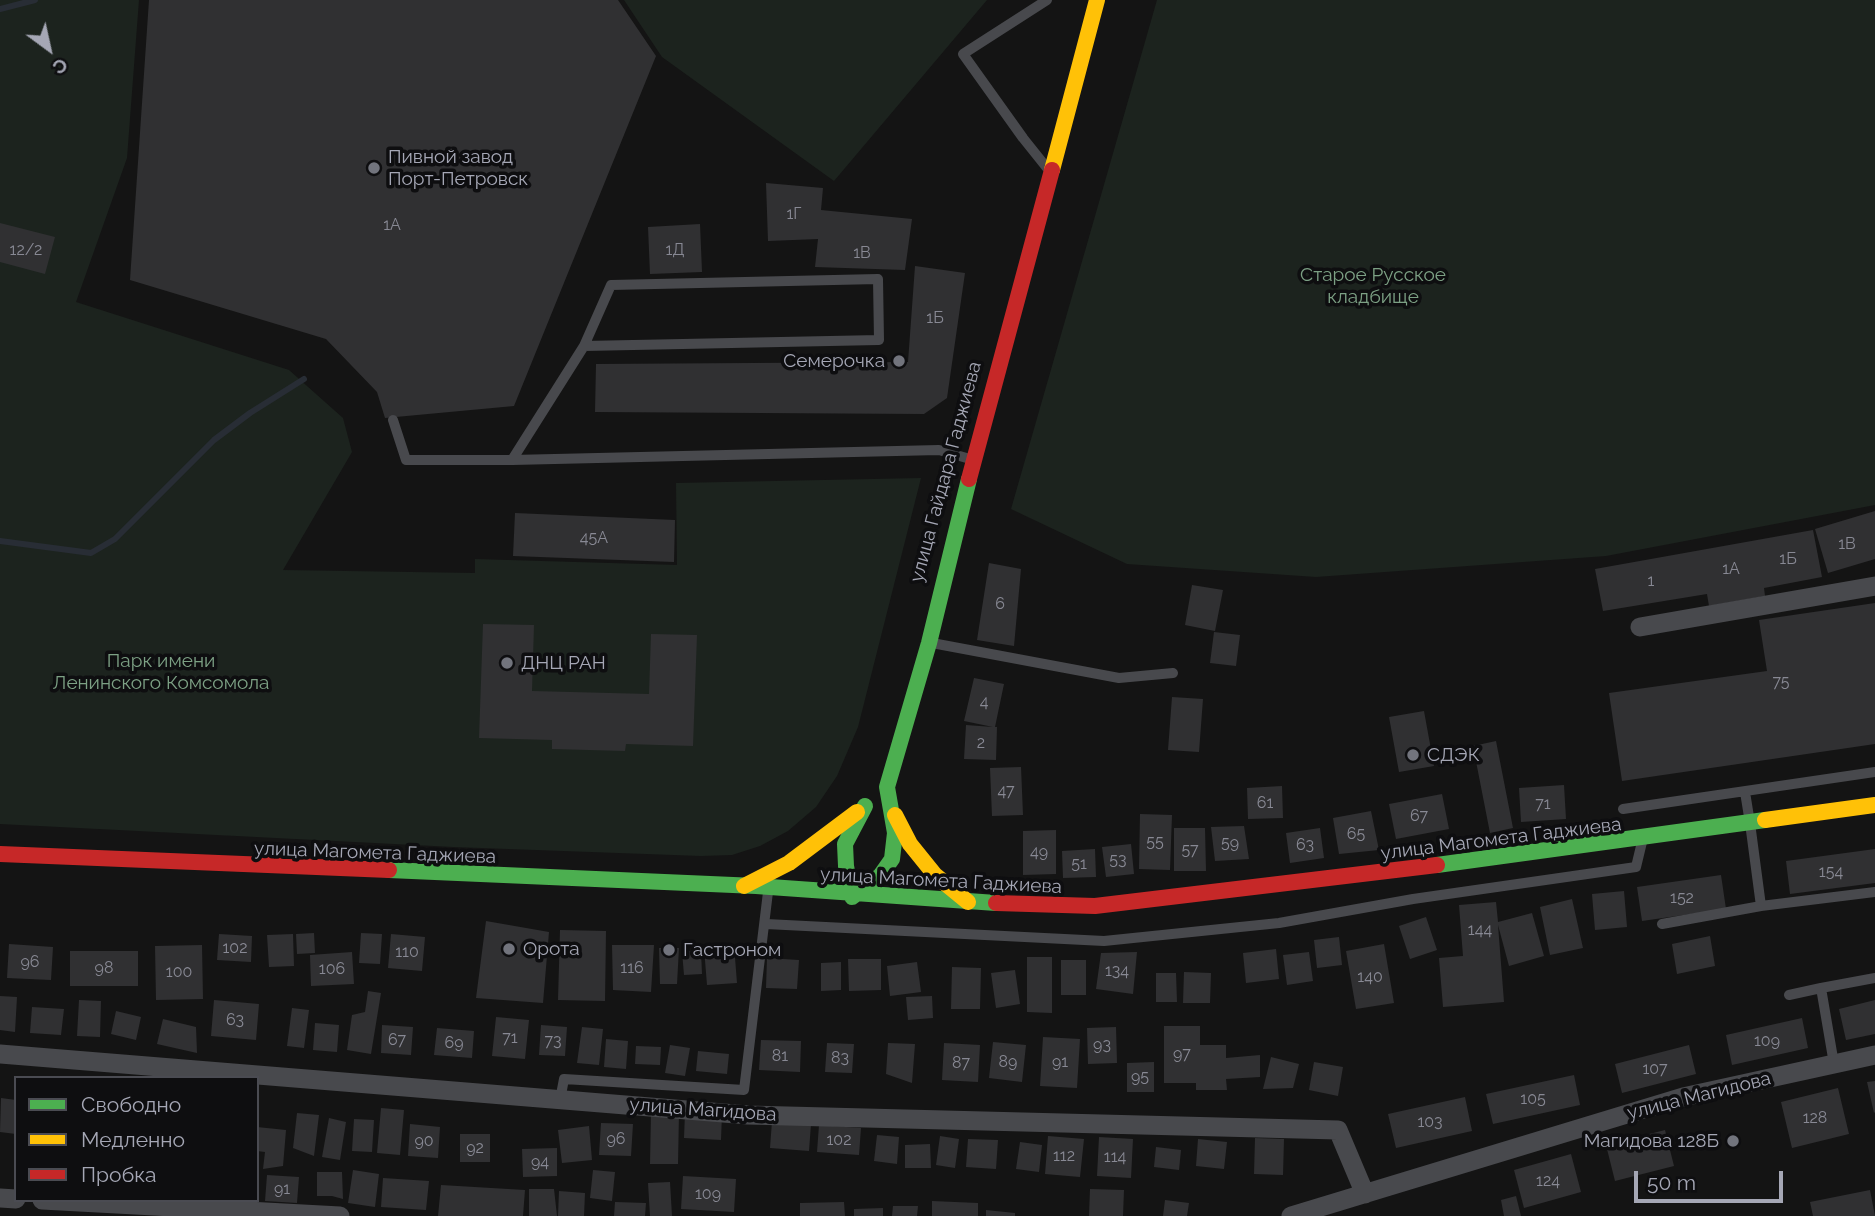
<!DOCTYPE html>
<html>
<head>
<meta charset="utf-8">
<style>
  body { margin:0 }
  #map { position:relative; width:1875px; height:1216px; overflow:hidden; background:#141414; font-family:Raleway,sans-serif }
  canvas { display:block }
  .legend { position:absolute; left:14px; top:1076px; width:245px; height:126px; box-sizing:border-box; background:#0e0e10; border:2px solid #4a4b52; margin:0; padding:9px 12px; list-style:none; font-size:21px; color:#a5a7b5 }
  .legend li { display:flex; align-items:center; gap:14px; height:35px }
  .legend b { width:35px; border:2px solid #4a4b52 }
  .north { position:absolute; left:14px; top:14px; width:70px; height:70px; -webkit-text-stroke:5px #0e0e10; paint-order:stroke; rotate:147deg; font-size:19px; font-weight:700; line-height:28px; text-align:center; color:#a5a7b5 }
  .north::after { content:''; display:block; margin:auto; width:24px; height:32px; background:#a5a7b5; clip-path:polygon(50% 0,100% 100%,50% 72%,0 100%) }
  .scale { position:absolute; left:1634px; top:1171px; width:149px; height:32px; box-sizing:border-box; border:4px solid #a5a7b5; border-top:0; padding-left:9px; font-size:21px; line-height:24px; white-space:nowrap; color:#a5a7b5; -webkit-text-stroke:5px #0e0e10; paint-order:stroke }
</style>
</head>
<body>
<div id="map">
<canvas width="1875" height="1216"></canvas>
<ul class="legend">
<li><b style="height:9px;background:#4caf50"></b>Свободно</li>
<li><b style="height:9px;background:#ffc107"></b>Медленно</li>
<li><b style="height:9px;background:#c62828"></b>Пробка</li>
</ul>
<div class="north">С</div>
<div class="scale">50 m</div>
</div>
<script>
const ctx = document.querySelector('canvas').getContext('2d');
ctx.lineJoin = 'round';
function fillPath(path, color) { ctx.fillStyle = color; ctx.fill(path, 'evenodd'); }
function trace(path, color, width, dash) { ctx.strokeStyle = color; ctx.lineWidth = width; ctx.lineCap = dash ? 'butt' : 'round'; ctx.setLineDash(dash || []); ctx.stroke(path); }
function label(font, color, halo, rows, align = 'center') {
  ctx.font = font + ' Raleway,sans-serif'; ctx.lineWidth = 7; ctx.setLineDash([]); ctx.textBaseline = 'middle'; ctx.strokeStyle = halo; ctx.fillStyle = color; for (const [text, x, y, turn = 0] of rows) {
    ctx.save(); ctx.translate(x, y); ctx.rotate((+turn || 0) * Math.PI / 180); ctx.textAlign = isNaN(turn) ? turn : align; if (halo) ctx.strokeText(text, 0, 0); ctx.fillText(text, 0, 0); ctx.restore();
  }
}
fillPath(new Path2D(`
  M0,0h139l-12,158 -51,144 213,68 54,48 9,34 -69,118 192,3v-14l202,6 -1,-82 245,-5 -63,249 -21,49 -21,31 -28,24 -28,15 -28,9 -31,1 -248,-9 -453,-23z
  M624,0h363l-153,181 -172,-124z
  M1157,0h718v505l-269,51 -290,21 -189,-13 -116,-55z`), '#1c231e');
trace(new Path2D(`
  M0,9l35,-9
  M0,541l91,12 24,-14 99,-99 36,-27 54,-34`), '#282d35', 6);
fillPath(new Path2D(`
  M149,0h469l38,56 -142,350 -129,12 -8,-26 -51,-53 -196,-59z
  M766,183l57,5 -2,22 91,9 -7,51 -90,-3 3,-28 -50,2z
  M0,223l55,14 -10,37 -45,-12z
  M700,224l2,48 -52,2 -2,-47z
  M915,266l50,7 -18,125 -23,16 -329,-2 1,-48 312,-2z
  M1875,511v48l-47,14 -13,-44z
  M515,513l160,7 -1,42 -161,-6z
  M1813,530l9,47 -58,11 1,8 -56,10 -2,-12 -104,17 -8,-42z
  M989,563l32,6 -7,77 -37,-6z
  M1192,585l31,5 -8,41 -30,-6z
  M1875,603v141l-253,37 -13,-88 158,-22 -8,-51z
  M483,624l51,1 -2,66 117,3 2,-60 46,1 -4,111 -67,-2 -1,7 -73,-2v-9l-73,-2z
  M1214,632l26,3 -4,31 -26,-3z
  M974,678l30,6 -9,43h2l-1,33 -32,-1 2,-34 27,2 -29,-6z
  M1172,697l31,2 -4,53 -31,-2z
  M1424,711l10,55 -35,6 -10,-55z
  M1496,741l17,87 -23,5 -17,-87z
  M1021,767l2,48 -31,1 -2,-48z
  M1564,785l2,34 -45,3 -2,-34z
  M1282,786l1,32 -35,1 -1,-31z
  M1442,794l7,35 -53,10 -7,-35z
  M1371,811l8,39 -40,4 -6,-36z
  M1140,814l32,1 -2,55 -31,-1z
  M1244,826l5,33 -34,2 -4,-34z
  M1174,828h31l1,43h-32z
  M1320,828l4,30 -34,5 -4,-30z
  M1056,830v44l-33,1v-44z
  M1131,844l3,30 -28,3 -4,-30z
  M1095,849l1,28 -33,1 -1,-27z
  M1875,849v34l-85,11 -4,-33z
  M1721,875l5,34 -84,12 -5,-34z
  M1624,891l3,36 -32,3 -3,-36z
  M1572,899l11,49 -33,7 -10,-48z
  M1496,902l2,20 34,-9 12,43 -35,10 -11,-41 6,77 -61,5 -4,-49 24,-2 -4,-51z
  M1426,917l11,33 -27,9 -11,-33z
  M486,921l63,11 -6,71 -67,-5z
  M560,930l46,1 -1,70 -47,-1z
  M314,933l1,20 -18,1 -1,-20z
  M361,933l21,1 -2,30 -21,-1z
  M219,934l33,2 -1,26 -34,-2z
  M293,934l1,32 -25,1 -2,-32z
  M391,934l34,3 -3,34 -34,-3z
  M1710,936l5,30 -38,8 -5,-30z
  M1339,937l3,28 -25,3 -3,-28z
  M9,944l44,3 -2,33 -44,-2z
  M1384,944l10,59 -38,6 -10,-58z
  M202,945l1,54 -47,1 -1,-54z
  M612,945h42l-3,47 -38,-2z
  M734,945l3,38 -30,2 -3,-37z
  M659,948h20l-2,36h-17z
  M1276,949l3,30 -33,4 -3,-30z
  M70,951h68v35h-68z
  M682,951h19l1,23 -18,1z
  M352,952l2,32 -43,2 -1,-31z
  M1137,952l-4,42 -37,-5 5,-36z
  M1309,952l4,29 -26,4 -4,-30z
  M1027,957h25v56l-25,-1z
  M767,958l32,2 -2,29 -31,-1z
  M848,959h33v31l-32,1z
  M1061,960h25v35h-25z
  M841,962v28l-20,1v-28z
  M917,962l4,30 -31,4 -3,-30z
  M952,967l29,1 -1,41h-29z
  M1015,970l5,34 -24,4 -5,-35z
  M1184,972l27,1 -1,30h-27z
  M1156,973h20l1,29h-21z
  M368,991l13,2 -10,61 -24,-4 5,-35 13,-3z
  M0,996l17,1 -2,35 -15,-2z
  M932,996l1,22 -25,2 -2,-23z
  M79,1000l22,1 -1,36 -23,-1z
  M214,1000l45,4 -3,36 -45,-4z
  M1875,1000v34l-29,6 -7,-31z
  M32,1007l32,2 -3,26 -31,-2z
  M292,1008l17,2 -5,38 -17,-2z
  M116,1011l25,6 -5,23 -25,-6z
  M496,1017l33,3 -4,39 -33,-3z
  M1802,1018l6,30 -76,17 -6,-30z
  M163,1019l33,8 1,26 -40,-9z
  M315,1023l24,2 -2,27 -24,-2z
  M382,1025l31,2 -2,28 -30,-2z
  M541,1025l26,2 -2,29 -26,-1z
  M1164,1026h36v19h26v13l34,-3v22l-34,2 1,11h-31v-7h-32z
  M582,1027l21,2 -4,36 -22,-2z
  M1116,1027l1,36 -29,1 -1,-36z
  M437,1028l37,3 -2,27 -38,-3z
  M1043,1037l37,2 -3,49 -37,-2z
  M606,1039l22,2 -2,28 -22,-2z
  M761,1040l40,1 -1,31 -41,-2z
  M993,1042l33,3 -4,37 -33,-4z
  M827,1043l27,1 -2,29 -27,-1z
  M888,1043l27,1 -3,39 -26,-9z
  M944,1043l36,2 -2,37 -36,-2z
  M670,1045l20,3 -5,28 -20,-3z
  M1689,1045l7,29 -74,19 -7,-29z
  M636,1046l25,1 -1,18 -25,-1z
  M698,1051l31,3 -2,20 -31,-3z
  M1271,1057l28,7 -6,24 -30,1z
  M1154,1062v30h-27v-29z
  M1314,1062l29,5 -5,29 -29,-6z
  M1574,1075l6,30 -87,19 -7,-30z
  M1875,1081v31l-1,1 -7,-31z
  M1838,1088l11,46 -57,14 -11,-46z
  M1465,1097l7,34 -76,17 -8,-34z
  M1,1098l15,2v34l-16,-2z
  M381,1108l23,2 -4,45 -23,-2z
  M297,1113l22,2 -5,41 -21,-8z
  M651,1113h28l-1,51h-28z
  M685,1113l37,1 -1,26 -37,-2z
  M329,1118l17,4 -6,38 -18,-3z
  M354,1119l20,1 -2,32 -20,-1z
  M772,1121l39,3 -2,27 -39,-3z
  M601,1123l32,1 -2,32 -32,-1z
  M410,1124l30,3 -2,31 -30,-2z
  M819,1125l42,3 -2,27 -42,-3z
  M589,1126l3,34 -30,3 -4,-33z
  M257,1127l29,3 -3,36 -20,3 2,-17 -8,-1z
  M1665,1130l9,36 -59,15 -9,-36z
  M460,1134h30v28h-30z
  M877,1135l22,2 -2,27 -23,-3z
  M940,1136l19,3 -4,29 -19,-3z
  M1048,1136l36,3 -4,38 -35,-3z
  M1099,1137l34,2 -2,39 -34,-2z
  M1255,1138l29,1 -1,36 -29,-1z
  M968,1139l30,1 -2,29 -30,-2z
  M1198,1139l29,3 -3,27 -28,-3z
  M1020,1142l22,3 -3,27 -23,-3z
  M930,1144l1,24h-26v-23z
  M1156,1147l25,3 -2,20 -25,-3z
  M557,1148v28l-34,1 -1,-28z
  M1571,1154l10,38 -57,16 -10,-38z
  M353,1170l26,4 -4,33 -27,-4z
  M593,1170l22,2 -3,29 -22,-3z
  M317,1172h25l1,27 -11,-3h-15z
  M267,1175l32,2 -2,26 -32,-2z
  M683,1176l53,3 -2,33 -53,-3z
  M383,1178l46,3 -3,29 -45,-3z
  M670,1182l2,34h-22l-2,-33z
  M441,1185l84,5 -2,26h-85z
  M529,1189h25l3,27h-28z
  M1090,1189l34,1 -1,26h-34z
  M1870,1190l5,26h-62l-3,-14z
  M559,1191l26,2 -1,23h-26z
  M1516,1196l5,20h-17l-3,-16z
  M1165,1200l24,3 -2,13h-24z
  M932,1201l46,2v13h-46z
  M615,1202l31,1 -1,13h-31z
  M844,1202l1,14h-45v-13z
  M893,1206h25l-1,10h-25z
  M883,1208v8h-29v-7z
  M986,1210l29,3v3h-29z`), '#303032');
trace(new Path2D(`
  M1047,168l-24,-30 -60,-84 84,-54
  M393,420l13,40h106l427,-10 31,9
  M512,460l72,-114 295,-6 -1,-61 -267,6 -27,61
  M932,643l187,35 54,-5
  M1745,792l5,31 11,83 114,-14
  M1623,809l252,-37
  M766,924l338,17 175,-18 134,-24 223,-32 6,-25
  M1662,924l99,-18
  M1821,988l54,-10
  M1789,995l32,-7 13,76
  M560,1100l4,-21 180,11 24,-198`), '#48494d', 10);
trace(new Path2D(`
  M1640,627l235,-41
  M0,1054l748,61 590,15 27,64
  M0,1198l16,1
  M42,1200l298,16
  M1291,1216l392,-119 192,-42`), '#48494d', 19);
trace(new Path2D(`
  M865,806l-20,38 1,22 6,31 28,-21 12,-17 3,-26 -8,-46 42,-144 40,-164
  M1437,865l328,-45
  M389,870l367,16 240,17`), '#4caf50', 16);
trace(new Path2D(`
  M1052,170l45,-170
  M895,815l15,29 25,31 33,27
  M1765,820l110,-15
  M744,886l45,-23 68,-51`), '#ffc107', 16);
trace(new Path2D(`
  M969,479l83,-309
  M0,854l389,16
  M996,903l99,3 342,-41`), '#c62828', 16);
for (const [x, y, r, color] of [
  [374,168,7,"#72747d"],
  [899,361,7,"#72747d"],
  [507,663,7,"#72747d"],
  [1413,755,7,"#72747d"],
  [509,949,7,"#72747d"],
  [669,950,7,"#72747d"],
  [1733,1141,7,"#72747d"]
]) { const dot = new Path2D(); dot.arc(x, y, r, 0, 2 * Math.PI); ctx.fillStyle = color; ctx.fill(dot); trace(dot, '#0e0e10', 2.5); }
label('16px', '#888994', null, [
  ["1Г",794,214],
  ["1А",392,225],
  ["12/2",26,250],
  ["1Д",675,250],
  ["1В",862,253],
  ["1Б",935,318],
  ["45А",594,538],
  ["1В",1847,544],
  ["1Б",1788,559],
  ["1А",1731,569],
  ["1",1651,581],
  ["6",1000,604],
  ["75",1781,682],
  ["4",984,702],
  ["2",981,743],
  ["47",1006,791],
  ["61",1265,803],
  ["71",1543,804],
  ["67",1419,816],
  ["65",1356,834],
  ["55",1155,842],
  ["59",1230,843],
  ["63",1305,845],
  ["57",1190,850],
  ["49",1039,852],
  ["53",1118,860],
  ["51",1079,864],
  ["154",1831,872],
  ["152",1682,898],
  ["144",1480,930],
  ["102",235,948],
  ["110",407,952],
  ["96",30,962],
  ["98",104,968],
  ["116",632,968],
  ["106",332,969],
  ["134",1117,971],
  ["100",179,972],
  ["140",1370,977],
  ["63",235,1020],
  ["71",510,1038],
  ["67",397,1040],
  ["73",553,1041],
  ["109",1767,1041],
  ["69",454,1043],
  ["93",1102,1045],
  ["97",1182,1054],
  ["81",780,1056],
  ["83",840,1058],
  ["89",1008,1062],
  ["91",1060,1062],
  ["87",961,1063],
  ["107",1655,1069],
  ["95",1140,1077],
  ["105",1533,1099],
  ["128",1815,1118],
  ["103",1430,1122],
  ["96",616,1139],
  ["102",839,1140],
  ["90",424,1141],
  ["92",475,1148],
  ["112",1064,1156],
  ["114",1115,1157],
  ["94",540,1162],
  ["124",1548,1181],
  ["91",282,1189],
  ["109",708,1194]
]);
label('19px', '#a5a7b5', '#0e0e10', [
  ["Пивной завод",388,157],
  ["Порт-Петровск",388,179],
  ["Семерочка",885,361,"right"],
  ["ДНЦ РАН",521,663],
  ["СДЭК",1427,755],
  ["Орота",523,949],
  ["Гастроном",683,950],
  ["Магидова 128Б",1719,1141,"right"]
], 'left');
label('19px', '#7ca084', '#0e0e10', [
  ["Старое Русское",1373,275],
  ["кладбище",1373,297],
  ["Парк имени",161,661],
  ["Ленинского Комсомола",161,683]
]);
label('19px', '#a5a7b5', '#0e0e10', [
  ["улица Гайдара Гаджиева",946,472,-75],
  ["улица Магомета Гаджиева",1501,839,-7],
  ["улица Магомета Гаджиева",375,853,2],
  ["улица Магомета Гаджиева",941,881,3],
  ["улица Магидова",1699,1096,-14],
  ["улица Магидова",703,1110,4]
]);
</script>
</body>
</html>
